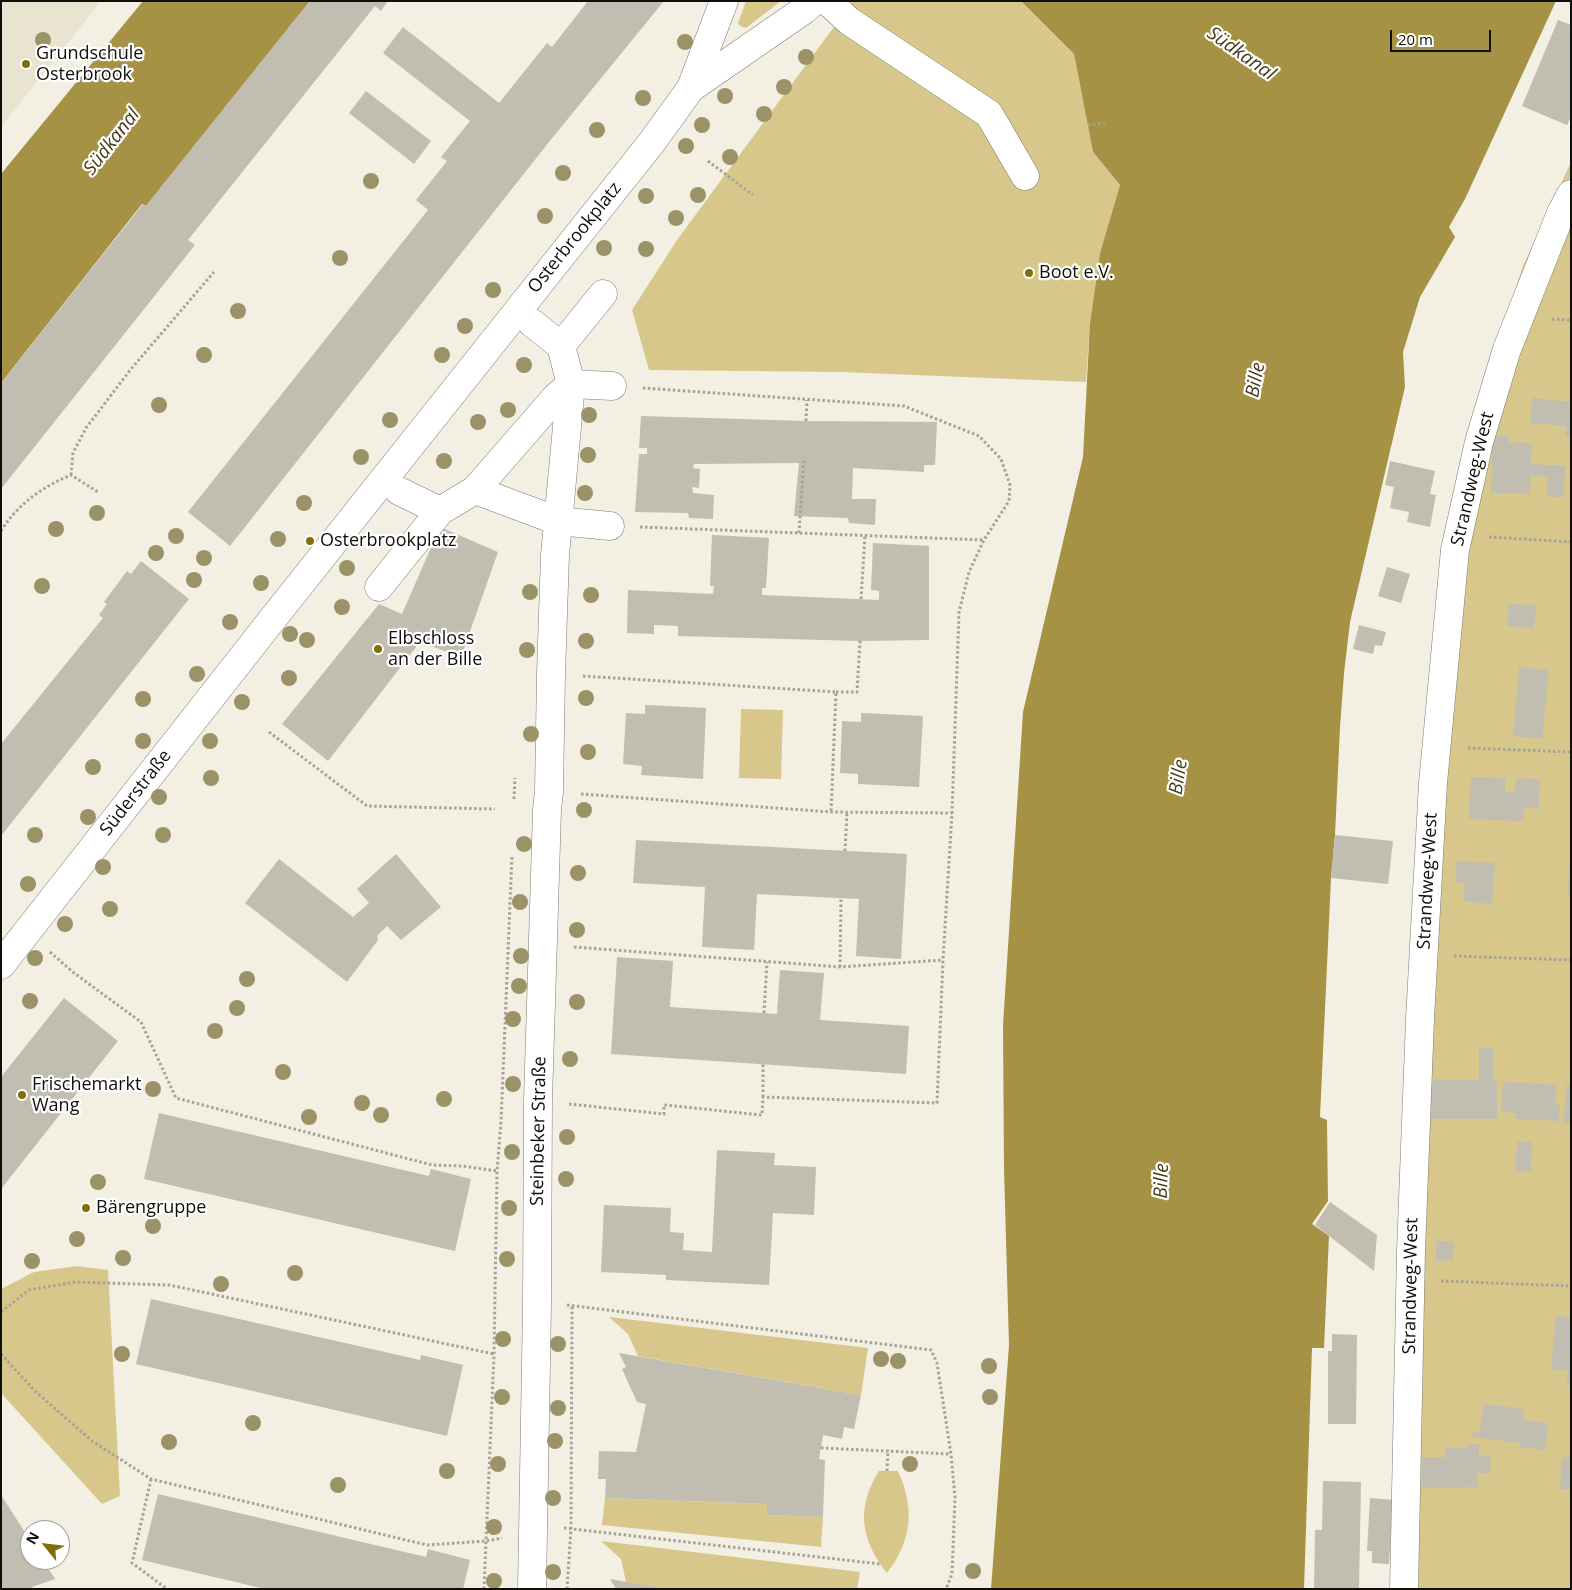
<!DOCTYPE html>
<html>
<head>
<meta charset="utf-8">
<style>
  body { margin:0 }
  #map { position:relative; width:1572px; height:1590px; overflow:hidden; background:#f3efe2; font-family:"Open Sans",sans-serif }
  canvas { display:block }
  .frame { position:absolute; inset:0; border:2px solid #0f0e0a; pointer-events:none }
  .north { position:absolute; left:20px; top:1520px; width:50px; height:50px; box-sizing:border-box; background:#fff; border:1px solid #9f9f9d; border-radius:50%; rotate:299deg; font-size:14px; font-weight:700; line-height:20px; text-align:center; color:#0f0e0a }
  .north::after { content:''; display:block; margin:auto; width:18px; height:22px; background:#836e0c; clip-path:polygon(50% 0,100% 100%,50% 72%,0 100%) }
  .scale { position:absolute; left:1390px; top:30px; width:101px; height:22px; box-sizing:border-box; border:2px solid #0f0e0a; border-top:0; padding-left:6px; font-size:15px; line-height:18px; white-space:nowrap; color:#0f0e0a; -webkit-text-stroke:4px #fff; paint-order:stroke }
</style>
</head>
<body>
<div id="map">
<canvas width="1572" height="1590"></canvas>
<div class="frame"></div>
<div class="north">N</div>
<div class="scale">20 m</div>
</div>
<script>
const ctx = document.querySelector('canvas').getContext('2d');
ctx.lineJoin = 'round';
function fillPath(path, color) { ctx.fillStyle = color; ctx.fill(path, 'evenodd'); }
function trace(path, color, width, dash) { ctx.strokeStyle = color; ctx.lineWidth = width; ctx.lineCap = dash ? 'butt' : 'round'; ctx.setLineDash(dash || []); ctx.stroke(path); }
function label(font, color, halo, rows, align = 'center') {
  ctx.font = font + ' "Open Sans",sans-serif'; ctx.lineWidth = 4.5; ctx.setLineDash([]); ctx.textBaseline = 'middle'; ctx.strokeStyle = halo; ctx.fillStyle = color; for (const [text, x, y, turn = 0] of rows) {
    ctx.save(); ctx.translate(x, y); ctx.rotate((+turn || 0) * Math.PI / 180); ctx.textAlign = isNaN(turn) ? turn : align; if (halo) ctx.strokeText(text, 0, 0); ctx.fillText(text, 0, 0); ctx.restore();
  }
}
fillPath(new Path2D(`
  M1,1h100l-100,126z`), '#e9e4cf');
fillPath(new Path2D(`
  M746,1h35l-35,27 -6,-2 -2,-3z
  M853,1h168l53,53 19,98 27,33 -20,68 -10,70 -4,59 -245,-10 -192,-2 -17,-60 45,-70z
  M1571,162v1427h-178l46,-1004 12,-82 24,-91 48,-146z
  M741,709l42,1 -2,69 -42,-1z
  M77,1266l31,4 12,226 -18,8 -101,-111v-104l33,-17z
  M609,1317l259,31 -7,47 -223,-39 -10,-22z
  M879,1471h19c17,37 14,70 -11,102 -27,-34 -31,-65 -8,-102z
  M605,1498l162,6v11l56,2 -2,30 -219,-22z
  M601,1541l259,31 -3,17h-189l-42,-7 -5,-23z`), '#d8c78a');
fillPath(new Path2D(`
  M143,1h167l-164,205 -4,-2 -141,179v-209z
  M1021,1h535l-91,198 -16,28 6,10 -35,60 -17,55 2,35 -55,235 -6,51 -4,54 -5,108 -4,43 -11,239 7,3 1,81 -16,23 17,12 -5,112h-12l-8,241h-313l18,-244 -5,-176 -1,-144 20,-313 60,-255 7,-134 10,-70 20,-68 -27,-33 -19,-98z`), '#a69245');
fillPath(new Path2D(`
  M310,1h78l-7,10 -6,-5 -187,234 7,5 -194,244v-106l142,-179 3,2z
  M588,1h76l-115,141 -319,404 -42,-34 240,-302 -12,-10 31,-39 -6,-4 29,-36 -87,-68 20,-26 96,76 48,-60 5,4z
  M1558,20l13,5v91l-4,9 -45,-19z
  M366,91l65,50 -17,23 -65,-51z
  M1532,398l39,4v35l-6,-1 1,-10 -36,-3z
  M641,416l165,5 131,1 -2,43h-11v7l-71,-4 -1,31h24l-1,26 -26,-2 -1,-5 -54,-2 5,-53 -105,1 -1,4 7,1 -1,19 -7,-1 1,6 21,2 -1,24 -24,-1 -1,-5 -53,-1 4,-58h8v-6h-8z
  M1493,435l16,1 -1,6 24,1 -1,21 34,2 -1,31h-17v-21l-16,-1 -1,19 -39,-1z
  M1390,461l45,10 -5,23 6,1 -6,32 -23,-5 2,-10 -19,-4 4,-21 -9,-2z
  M440,527l58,25 -37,105 -41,-15 -92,119 -46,-37 97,-120 23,10z
  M712,535l57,3 -3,50h-4v7l117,5v-9l-8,-1 2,-47 56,3v94l-69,1 -182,-5v-10l-24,-1v9l-27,-1 1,-43 85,4 1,-8h-4z
  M141,561l48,38 -188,237v-92l102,-126 -4,-3 8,-11 -3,-2 23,-31 4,3z
  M1387,567l23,7 -9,29 -23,-7z
  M1509,604l27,1 -2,23 -27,-2z
  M1359,625l27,7 -4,14 -7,-1 -2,9 -20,-5z
  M1519,667l30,3 -7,69 -29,-3z
  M645,705l61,3 -3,71 -62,-4 1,-9 -19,-2 3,-51 19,1z
  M861,713l62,3 -4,71 -61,-3v-10l-18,-1 2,-52 19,1z
  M1471,777l34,1v14h10l1,-14 24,1 -1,29h-15l-1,13 -54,-2z
  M1335,835l58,6 -5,43 -57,-6z
  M636,840l271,14 -6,105 -45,-3 3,-57 -102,-5 -3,56 -52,-3 3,-60 -72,-4z
  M396,854l45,53 -40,33 -14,-14 -10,10 1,4 -31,42 -102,-79 34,-44 74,58 16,-14 -12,-14z
  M1457,861l38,2 -3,41 -29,-3 2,-18 -10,-1z
  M1569,861h2v35h-3z
  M617,957l56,4 -3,46 107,7 3,-44 44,3 -4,47 89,6 -3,48 -295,-20z
  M64,998l54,43 -117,148v-112z
  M1479,1048h15v34h3v37h-66v-39h48z
  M1503,1082l54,3 -2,19 5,1 -1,16 -44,-2 1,-6 -15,-1z
  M1567,1084l4,1v39l-8,-1z
  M159,1113l270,63 2,-7 40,10 -16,72 -311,-72z
  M1517,1142h15l-1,30 -16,-1z
  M717,1150l58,3 -1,12 42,2 -2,48 -41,-2 -4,72 -103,-5v-5l-65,-3 3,-67 67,3 -1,24 14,1 -1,17 29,2z
  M1330,1202l47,33 -3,36 -59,-46z
  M1436,1241h18v19l-18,1z
  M151,1299l269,61 1,-5 42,10 -16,71 -311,-72z
  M1556,1316l15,1v69h-5l2,-15 -17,-2z
  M1332,1334l25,1 -1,89h-28v-73h4z
  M619,1353l242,42 -7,34 -10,-2 -2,12 -19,-4 -4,24 6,1 -2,57 -56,-2v-11l-162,-6 1,-19h-8l1,-28 37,1 10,-48 -9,-2 -15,-33 4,-2z
  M1484,1404l40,5 -1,11 25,3 -3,27 -26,-3 1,-4 -48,-6 1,-6 7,1z
  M1468,1444h11v12h11v17h-13l1,14 -56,1v-31h24v-9h22z
  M1562,1457h9v33l-11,-1z
  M1323,1481l38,1 -2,107h-45l1,-59h7z
  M158,1494l268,63 2,-8 42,11 -7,29h-198l-123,-29z
  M1,1495l29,45v20h13l12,19 -23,8 2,2h-33z
  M1370,1498l23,2 -4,64 -17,-1v-12h-5z
  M610,1579l52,9v1h-46z`), '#c1bdb0');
const minor = new Path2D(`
  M724,1l-33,87 113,-78 10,-9
  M827,1l22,20 140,93 36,62
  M532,323l29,23
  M475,490l83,31 52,5
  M399,491l41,20
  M379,587l61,-76 35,-21 81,-93 15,-13 -10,-38 42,-52
  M1,965l270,-344 381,-479 39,-54
  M532,1589l5,-284 1,-205 9,-290 2,-18 2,-118 4,-119 16,-171 41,2
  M1404,1589l7,-338 9,-232 13,-236 22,-233 24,-108 28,-93 54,-136 10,-19`);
trace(minor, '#7d7a6e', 29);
trace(new Path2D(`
  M1088,125l17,-2
  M708,161l45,34
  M1552,319l19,1
  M806,421l1,-21
  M71,475l2,-22 13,-25 45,-59 83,-97
  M640,527l344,13
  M1,531c16,-26 42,-45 70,-56l27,17
  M799,533l5,-75
  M1489,537l82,5
  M861,599l4,-64
  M583,676l253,16 -5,120
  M836,692h21l3,-51
  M269,732l98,74 128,3
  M1468,748l103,4
  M581,794l250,18 121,1
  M514,799l1,-21
  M845,851l2,-38
  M574,947l266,20 103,-7
  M50,952l24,21 67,49 35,76 256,67 30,1 35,5
  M1454,956l117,4
  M840,967l1,-69
  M764,1013l3,-51
  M763,1097v-33
  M569,1104l95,10v-9l98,10 1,-18 174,6 6,-143 9,-147 7,-201 10,-40 15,-32 25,-39 1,-16 -9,-26 -22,-23 -75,-30 -261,-18
  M1441,1281l130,5
  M567,1305l364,45 6,13 14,91 4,44 -3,76 -6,15
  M1,1312l28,-22 47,-8 93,3 325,69
  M1,1354l35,38 56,49 59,38 276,66 59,-4 16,-3
  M821,1448l130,6
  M887,1471l1,-21
  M151,1479l-19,84 35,26
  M564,1528l316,36
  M484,1589l10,-235 3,-183 4,-49 11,-267
  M567,1589l4,-60 1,-223`), '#a5a298', 3, [2.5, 2.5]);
trace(minor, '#fff', 28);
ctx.fillStyle = '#9b9268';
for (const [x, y] of [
  [43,40],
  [685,42],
  [806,57],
  [784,87],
  [725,96],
  [643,98],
  [764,114],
  [702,125],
  [597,130],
  [686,146],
  [730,157],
  [563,173],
  [371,181],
  [698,195],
  [646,196],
  [545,216],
  [676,218],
  [604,248],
  [646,249],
  [340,258],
  [493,290],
  [238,311],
  [465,326],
  [204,355],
  [442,355],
  [524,365],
  [159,405],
  [508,410],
  [589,415],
  [390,420],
  [478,422],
  [588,455],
  [361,457],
  [444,461],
  [585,493],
  [304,503],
  [97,513],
  [56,529],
  [176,536],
  [278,539],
  [156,553],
  [204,558],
  [347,568],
  [194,580],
  [261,583],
  [42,586],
  [530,592],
  [591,595],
  [342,607],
  [230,622],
  [290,634],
  [307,640],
  [586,641],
  [527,650],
  [197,674],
  [289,678],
  [586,698],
  [143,699],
  [242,702],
  [531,734],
  [143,741],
  [210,741],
  [588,752],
  [93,767],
  [211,778],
  [159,797],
  [584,810],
  [88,817],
  [35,835],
  [163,835],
  [524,844],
  [103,867],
  [578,873],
  [28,884],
  [520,902],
  [110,909],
  [65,924],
  [577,930],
  [521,956],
  [35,958],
  [247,979],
  [519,986],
  [30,1001],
  [577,1002],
  [237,1008],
  [513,1019],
  [215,1031],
  [570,1059],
  [283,1072],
  [513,1084],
  [153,1089],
  [444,1099],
  [362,1103],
  [381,1115],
  [309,1117],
  [567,1137],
  [512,1152],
  [566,1179],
  [98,1182],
  [509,1208],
  [153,1226],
  [77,1239],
  [123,1258],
  [507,1259],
  [32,1261],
  [295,1273],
  [221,1284],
  [503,1339],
  [558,1344],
  [122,1354],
  [881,1359],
  [898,1361],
  [989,1366],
  [502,1397],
  [990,1397],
  [558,1408],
  [253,1423],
  [555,1441],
  [169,1442],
  [498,1464],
  [910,1464],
  [447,1471],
  [338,1485],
  [553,1498],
  [494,1527],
  [973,1571],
  [553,1572],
  [494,1581]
]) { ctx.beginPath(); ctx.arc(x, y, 8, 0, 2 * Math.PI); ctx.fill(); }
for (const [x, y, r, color] of [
  [26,64,5,"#836e0c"],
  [1029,273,5,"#836e0c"],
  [310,541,5,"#836e0c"],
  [378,649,5,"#836e0c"],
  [22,1095,5,"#836e0c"],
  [86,1208,5,"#836e0c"]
]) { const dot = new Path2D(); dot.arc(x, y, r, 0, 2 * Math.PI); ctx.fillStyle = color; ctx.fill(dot); trace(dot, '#fff', 2); }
label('18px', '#0f0e0a', '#fff', [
  ["Grundschule",36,54],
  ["Osterbrook",36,75],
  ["Boot e.V.",1039,273],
  ["Osterbrookplatz",320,541],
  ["Elbschloss",388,639],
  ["an der Bille",388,660],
  ["Frischemarkt",32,1085],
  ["Wang",32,1106],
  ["Bärengruppe",96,1208]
], 'left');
label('18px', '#0f0e0a', '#fff', [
  ["Osterbrookplatz",575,238,-51],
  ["Strandweg-West",1473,479,-77],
  ["Süderstraße",136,793,-52],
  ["Strandweg-West",1428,881,-87],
  ["Steinbeker Straße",539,1131,-89],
  ["Strandweg-West",1411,1286,-89]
]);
label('italic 19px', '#453c1a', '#fff', [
  ["Südkanal",1241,54,35],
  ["Südkanal",112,142,-52],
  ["Bille",1256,380,-79],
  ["Bille",1179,777,-81],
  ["Bille",1162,1181,-88]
]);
</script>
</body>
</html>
